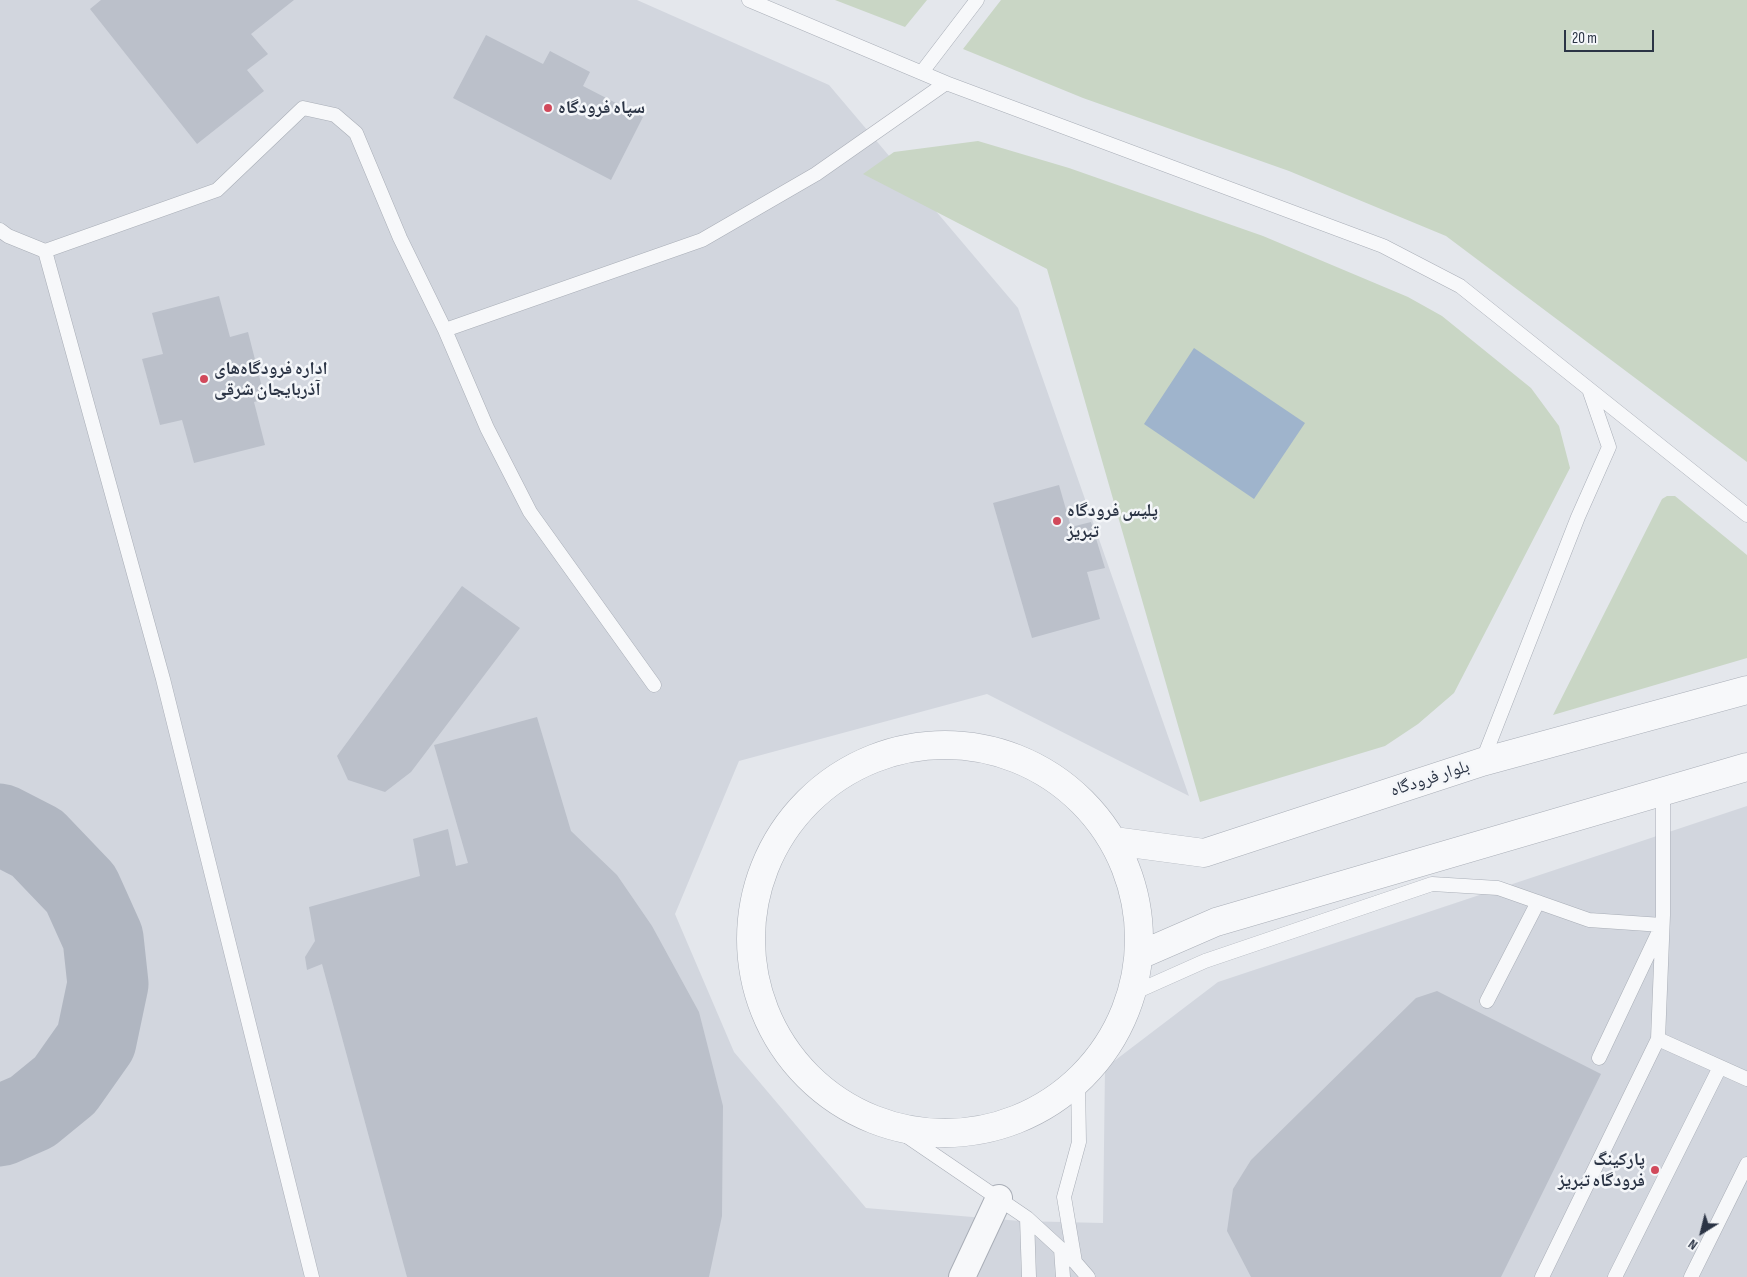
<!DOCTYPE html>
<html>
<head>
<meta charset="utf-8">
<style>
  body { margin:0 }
  #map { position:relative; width:1747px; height:1277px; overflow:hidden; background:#e4e7ec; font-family:"Sofia Sans Condensed",sans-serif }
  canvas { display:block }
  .north { position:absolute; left:1677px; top:1207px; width:50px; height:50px; -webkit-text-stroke:4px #f4f6f9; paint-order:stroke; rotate:216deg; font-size:14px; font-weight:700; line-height:20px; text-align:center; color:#2b3445 }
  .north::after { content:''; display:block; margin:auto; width:18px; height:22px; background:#2b3445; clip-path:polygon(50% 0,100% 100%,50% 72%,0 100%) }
  .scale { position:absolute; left:1564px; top:30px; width:90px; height:22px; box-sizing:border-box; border:2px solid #2b3445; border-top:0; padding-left:6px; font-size:15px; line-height:18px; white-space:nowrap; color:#2b3445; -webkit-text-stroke:4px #f4f6f9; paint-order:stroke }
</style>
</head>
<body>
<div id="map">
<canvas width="1747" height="1277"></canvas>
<div class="north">N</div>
<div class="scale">20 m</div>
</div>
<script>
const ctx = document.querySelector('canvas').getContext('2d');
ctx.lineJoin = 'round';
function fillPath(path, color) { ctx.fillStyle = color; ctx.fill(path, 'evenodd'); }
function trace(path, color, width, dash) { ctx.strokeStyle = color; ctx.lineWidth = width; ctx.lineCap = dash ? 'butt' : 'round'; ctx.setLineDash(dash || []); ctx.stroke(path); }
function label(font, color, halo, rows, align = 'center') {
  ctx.font = font + ' "Sofia Sans Condensed","Noto Naskh Arabic",sans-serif'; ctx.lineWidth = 5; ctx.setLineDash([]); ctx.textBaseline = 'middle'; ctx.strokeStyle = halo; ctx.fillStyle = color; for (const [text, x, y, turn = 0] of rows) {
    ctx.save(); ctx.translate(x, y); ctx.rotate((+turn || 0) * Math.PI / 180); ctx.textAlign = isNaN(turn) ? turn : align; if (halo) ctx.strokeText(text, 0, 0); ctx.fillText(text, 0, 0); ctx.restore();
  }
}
fillPath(new Path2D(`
  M0,0h637l192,85 189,223 171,488 -202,-102 -248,67 -64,153 59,138 132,156 154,13 83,2 2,-155 113,-86 529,-176v471h-1747z`), '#d2d6de');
fillPath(new Path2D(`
  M835,0h92l-22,27z
  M1001,0h746v462l-301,-226 -157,-65 -206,-73 -120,-49z
  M978,141l91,27 194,68 145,61 34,19 89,72 28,38 11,42 -116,225 -36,31 -33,22 -185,56 -153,-533 -184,-95 31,-22z
  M1667,496h8l72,59v103l-194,57 109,-216z`), '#c9d6c5');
fillPath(new Path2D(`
  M1194,348l111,75 -51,76 -110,-75z`), '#9fb4cc');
trace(new Path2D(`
  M0,824l37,19 44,46 22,49 5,46 -12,57 -31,44 -33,27 -32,14`), '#b0b6c1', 81);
fillPath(new Path2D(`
  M101,0h193l-43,34 17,20 -21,16 17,21 -67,53 -107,-135z
  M486,35l57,29 7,-13 40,21 -7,14 60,31 -32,63 -158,-82z
  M219,296l11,41 18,-5 17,67 -11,3 11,43 -71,18 -12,-43 -22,5 -18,-66 21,-5 -11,-41z
  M1059,485l12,42 20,-5 14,46 -18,4 13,47 -68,19 -39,-135z
  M462,586l58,42 -109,144 -26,20 -37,-12 -11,-24z
  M537,717l34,114 46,44 35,51 47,86 24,94 -1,110 -13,61h-302l-85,-313 -15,6 -2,-13 10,-16 -6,-34 111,-31 -7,-37 35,-10 8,37 12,-3 -34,-118z
  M1437,991l164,83 -100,203h-250l-24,-46 6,-42 18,-29 165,-162z`), '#bbc0ca');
const service = new Path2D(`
  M749,0l197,83
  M922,72l55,-72
  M0,230l8,6 37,15 172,-61 86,-82 32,7 21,18 44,105 45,92
  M45,251l118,428 149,598
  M654,685l-124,-173 -43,-84 -42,-98 257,-90 114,-66 130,-91 437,163 77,40 287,229
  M1482,762l96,-245 31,-70 -19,-55
  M1131,994l74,-33 227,-77 66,4 91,32 73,5 -63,133
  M1487,1001l51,-99
  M1658,1039l89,40
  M892,1126l135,92 48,44 -11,-65 15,-55 -1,-63
  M1027,1218l2,59
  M1061,1249l2,28
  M1075,1262l13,15
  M1542,1277l116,-238 5,-124v-124
  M1615,1277l105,-210
  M1691,1277l56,-113`);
const minor = new Path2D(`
  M962,1277l37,-79`);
const tertiary = new Path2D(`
  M751 939a194 194 0 1 1 388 0a194 194 0 1 1-388 0Z
  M1114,841l90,12 278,-91 265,-72
  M1140,955l76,-33 531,-155`);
trace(service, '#a9aeb7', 15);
trace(minor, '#a9aeb7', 28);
trace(tertiary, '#a9aeb7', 29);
trace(service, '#f7f8fa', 14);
trace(minor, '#f7f8fa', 26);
trace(tertiary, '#f7f8fa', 28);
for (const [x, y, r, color] of [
  [548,108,5,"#d1495b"],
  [204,379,5,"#d1495b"],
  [1057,521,5,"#d1495b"],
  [1655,1170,5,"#d1495b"]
]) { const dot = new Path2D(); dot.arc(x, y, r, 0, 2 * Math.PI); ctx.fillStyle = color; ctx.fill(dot); trace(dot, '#f4f6f9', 2); }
label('bold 18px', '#2b3445', '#f4f6f9', [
  ["سپاه فرودگاه",558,108],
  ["اداره فرودگاه‌های",214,369],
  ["آذربایجان شرقی",214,390],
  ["پلیس فرودگاه",1067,511],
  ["تبریز",1067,532],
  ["پارکینگ",1645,1160,"right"],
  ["فرودگاه تبریز",1645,1181,"right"]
], 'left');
label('18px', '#2b3445', '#f4f6f9', [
  ["بلوار فرودگاه",1430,779,-18]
]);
</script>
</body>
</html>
